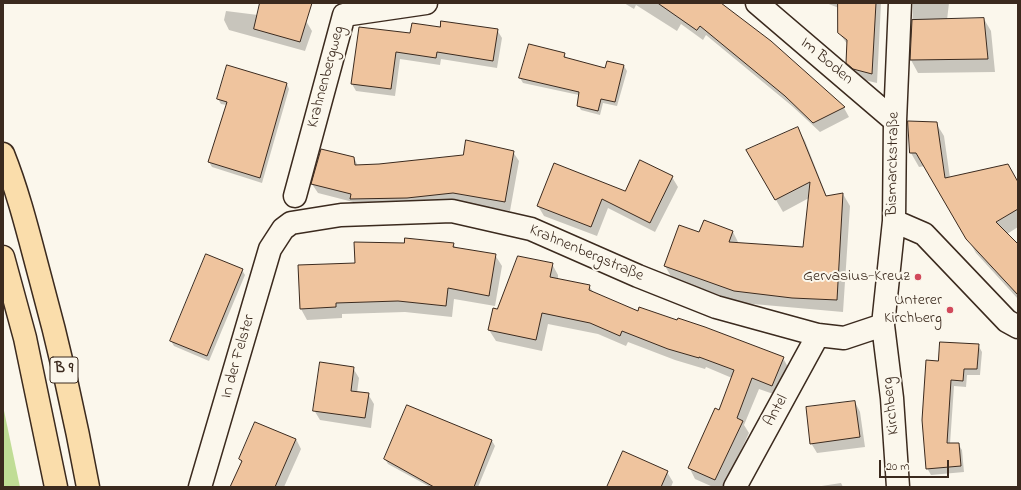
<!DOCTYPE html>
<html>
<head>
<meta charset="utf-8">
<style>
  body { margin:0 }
  #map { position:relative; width:1021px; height:490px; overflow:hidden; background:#fbf7ec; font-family:"Indie Flower",sans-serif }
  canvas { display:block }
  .frame { position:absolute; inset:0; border:4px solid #3b2a1e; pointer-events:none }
  .scale { position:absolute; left:879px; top:460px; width:70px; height:18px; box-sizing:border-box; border:2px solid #3b2a1e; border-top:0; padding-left:5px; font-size:12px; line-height:14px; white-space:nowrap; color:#3b2a1e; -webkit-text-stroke:3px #fbf7ec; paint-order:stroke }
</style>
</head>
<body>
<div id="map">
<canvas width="1021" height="490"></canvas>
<div class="frame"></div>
<div class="scale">20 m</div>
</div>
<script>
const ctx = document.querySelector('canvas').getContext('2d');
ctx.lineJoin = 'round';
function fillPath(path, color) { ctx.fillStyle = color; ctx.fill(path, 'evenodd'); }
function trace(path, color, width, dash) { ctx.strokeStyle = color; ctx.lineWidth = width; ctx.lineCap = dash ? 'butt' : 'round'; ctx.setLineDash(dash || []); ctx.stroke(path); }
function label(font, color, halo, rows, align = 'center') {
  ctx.font = font + ' "Indie Flower",sans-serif'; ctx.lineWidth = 4; ctx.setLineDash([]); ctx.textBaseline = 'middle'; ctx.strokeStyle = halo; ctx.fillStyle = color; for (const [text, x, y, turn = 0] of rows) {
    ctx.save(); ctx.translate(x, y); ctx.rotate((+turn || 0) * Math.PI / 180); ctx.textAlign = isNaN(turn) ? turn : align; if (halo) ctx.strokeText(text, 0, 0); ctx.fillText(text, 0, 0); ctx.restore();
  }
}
fillPath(new Path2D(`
  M3,406l17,81h-17z`), '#c0dd95');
fillPath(new Path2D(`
  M624,3h95l51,39 74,66 5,9 -29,15 -28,-26 -86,-71 -3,5 -22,-16 -4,7 -41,-26 -2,4z
  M826,3h55l-4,80 -17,-4 -7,-6 -6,-10 1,-18 -9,-12v-25z
  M913,3h36l-2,17 37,-1 7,12 4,41 -77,1 -7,-13z
  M226,11l80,10 6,10 -7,20 -76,-21 -5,-10z
  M441,28l56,2 5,8 -5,30 -56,-9 -1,6 -40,-6 -5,37 -39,-5 -4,-7 59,-50z
  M530,45l34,9 3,5 39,10 2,-7 16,4 3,5 -10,35 -14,-3 -3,12 -19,-5 -3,-5 1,-10 -56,-12 -3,-5z
  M287,84l2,5 -27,94 -50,-16 -3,-5 18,-57 -6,-1 -3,-5z
  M936,123l8,13 6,42 68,6v43l-11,7 11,12v53l-42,-46 -51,-87 -6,1 -8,-14z
  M798,129l7,12 22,56 16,-3 7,12 -7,106 -101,-9 -70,-25 -7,-12 35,-32 33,-2 6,12 65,4 5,-50 -26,14 -36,-62z
  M513,152l6,9 -9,50 -51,-9 -103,6 -3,-6 -35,-9 -6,-9 42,-26 4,8z
  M672,177l6,10 -23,45 -47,-24 -11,28 -53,-20 -6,-10 88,-14z
  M453,244l3,4 39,7 7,11 -7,40 -41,-7 -2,18 -47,-5 -63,2v4l-35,2 -6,-11 56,-45z
  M552,264l6,11v4l31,7 5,7 45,19 144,46 6,11 -10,27 -20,-7 -15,36 5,8 -25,54h-11l-18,-8 -6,-12 30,-56 13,-33 -26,-11 -1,2 -30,-9 -47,-18 -2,4 -28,-12 -50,-10 -6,27 -46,-10 -7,-11 8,-20z
  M242,270l3,5 -36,86 -35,-15 -3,-5z
  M978,345l4,7 -2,23h-13l-1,12 -12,-1 -4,58h8l4,6 2,22 -33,3 -4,-7 12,-106z
  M353,368l6,10 -2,15 11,1 6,10 -3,24 -51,-8 -6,-10z
  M855,402l5,10 5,35 -48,6 -6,-10z
  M408,406l84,35 3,5 -17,41h-48l-42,-23 -3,-5z
  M296,439l5,10 -17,38h-53l11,-24 -2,-4z
  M667,472l6,10 -2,5h-62z
  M841,483l2,4h-28z`), '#0003');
const building = new Path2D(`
  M260,3h52l-12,39 -46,-13z
  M658,3h63l50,38 74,66 -32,16 -28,-27 -85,-70 -3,4z
  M838,3h38l-4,71 -19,-5 -7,-6 1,-23 -9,-7z
  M984,18l4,41 -78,1 2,-40z
  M441,21l57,8 -5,32 -56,-9 -1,6 -40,-6 -5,37 -40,-5 8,-57 51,6 2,-10 28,4z
  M529,44l36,9 -1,4 41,11 2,-7 17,4 -9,37 -14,-3 -3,12 -21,-5 2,-14 -60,-14z
  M227,65l60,18 -27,95 -52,-16 19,-60 -10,-3z
  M908,121l29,1 8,56 63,-14 10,18v27l-22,13 22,22v51l-52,-56 -50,-86h-6z
  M798,127l28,69 17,-3 -6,107 -45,-2 -58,-7 -70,-25 15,-41 20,7 5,-12 29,11 -4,11 74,5 7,-65 -35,18 -29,-50z
  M466,140l48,11 -9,51 -52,-9 -46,5 -57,1 1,-5 -40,-10 10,-35 33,8 1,8 24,-1 84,-9z
  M640,160l33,16 -23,47 -48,-24 -11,28 -54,-21 17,-43 71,28z
  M405,238l49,5 -1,4 43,7 -7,42 -41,-8 -2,18 -48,-5 -62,2v4l-36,2 -2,-44 57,-2 -1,-21 50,1z
  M206,254l37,15 -36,87 -37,-15z
  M518,256l35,7 -3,14 40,8 -1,5 49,21 1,-4 38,13 1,-2 27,9 79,30 -12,29 -20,-8 -15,40 6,3 -28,59 -27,-12 27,-60 4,2 15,-40 -35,-13v1l-31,-9 -46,-18 -2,5 -30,-13 -48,-10 -6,27 -48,-10 5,-22 4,1z
  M940,342l39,2 -2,25h-13l-1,12 -12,-1 -4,63h12l2,23 -35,3 -4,-49 4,-60 12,1z
  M320,362l34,5 -3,24 18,2 -4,25 -52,-7z
  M855,401l5,36 -50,7 -4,-37z
  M407,405l85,35 -18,47h-40l-50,-28z
  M255,422l41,17 -21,48h-45l12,-26 -3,-2z
  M623,451l45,20 -7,16h-54z`);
fillPath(building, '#efc49e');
trace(building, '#3b2a1e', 1);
const minor = new Path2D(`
  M757,3l138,118
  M295,196l49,-181 82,-12
  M894,221l30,13 83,87 11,6
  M200,487l70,-238 13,-20 8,-6 50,-8 111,-4 79,18 107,47 78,31 102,28 26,3 39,-13
  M735,487l83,-152
  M898,487l-6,-89 -9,-73 11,-104 1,-100 5,-118`);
const trunk = new Path2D(`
  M3,154c16,40 26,82 37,123 19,69 35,139 48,210
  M3,257l22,81 31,149`);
trace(minor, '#3b2a1e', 25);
trace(trunk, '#3b2a1e', 25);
trace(minor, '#fbf7ec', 22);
trace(trunk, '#faddab', 22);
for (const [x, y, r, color] of [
  [918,277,4,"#d1495b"],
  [950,310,4,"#d1495b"]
]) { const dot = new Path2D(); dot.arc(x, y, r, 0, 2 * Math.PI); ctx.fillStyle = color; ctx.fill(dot); trace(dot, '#fbf7ec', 1.5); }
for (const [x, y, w] of [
  [64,370,28]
]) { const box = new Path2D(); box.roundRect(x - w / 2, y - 13, w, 26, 3); ctx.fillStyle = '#fbf7ec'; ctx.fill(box); trace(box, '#3b2a1e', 1); }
label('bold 15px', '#3b2a1e', null, [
  ["B 9",64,370]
]);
label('16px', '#3b2a1e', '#fbf7ec', [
  ["Im Boden",826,62,40],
  ["Krahnenbergweg",327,77,-75],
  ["Bismarckstraße",894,164,-89],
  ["Krahnenbergstraße",586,254,23],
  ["In der Felster",239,357,-74],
  ["Kirchberg",892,406,-96],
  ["Antel",777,411,-61]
]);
label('16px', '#3b2a1e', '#fbf7ec', [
  ["Gervasius-Kreuz",910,277],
  ["Unterer",942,301],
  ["Kirchberg",942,319]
], 'right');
</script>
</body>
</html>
